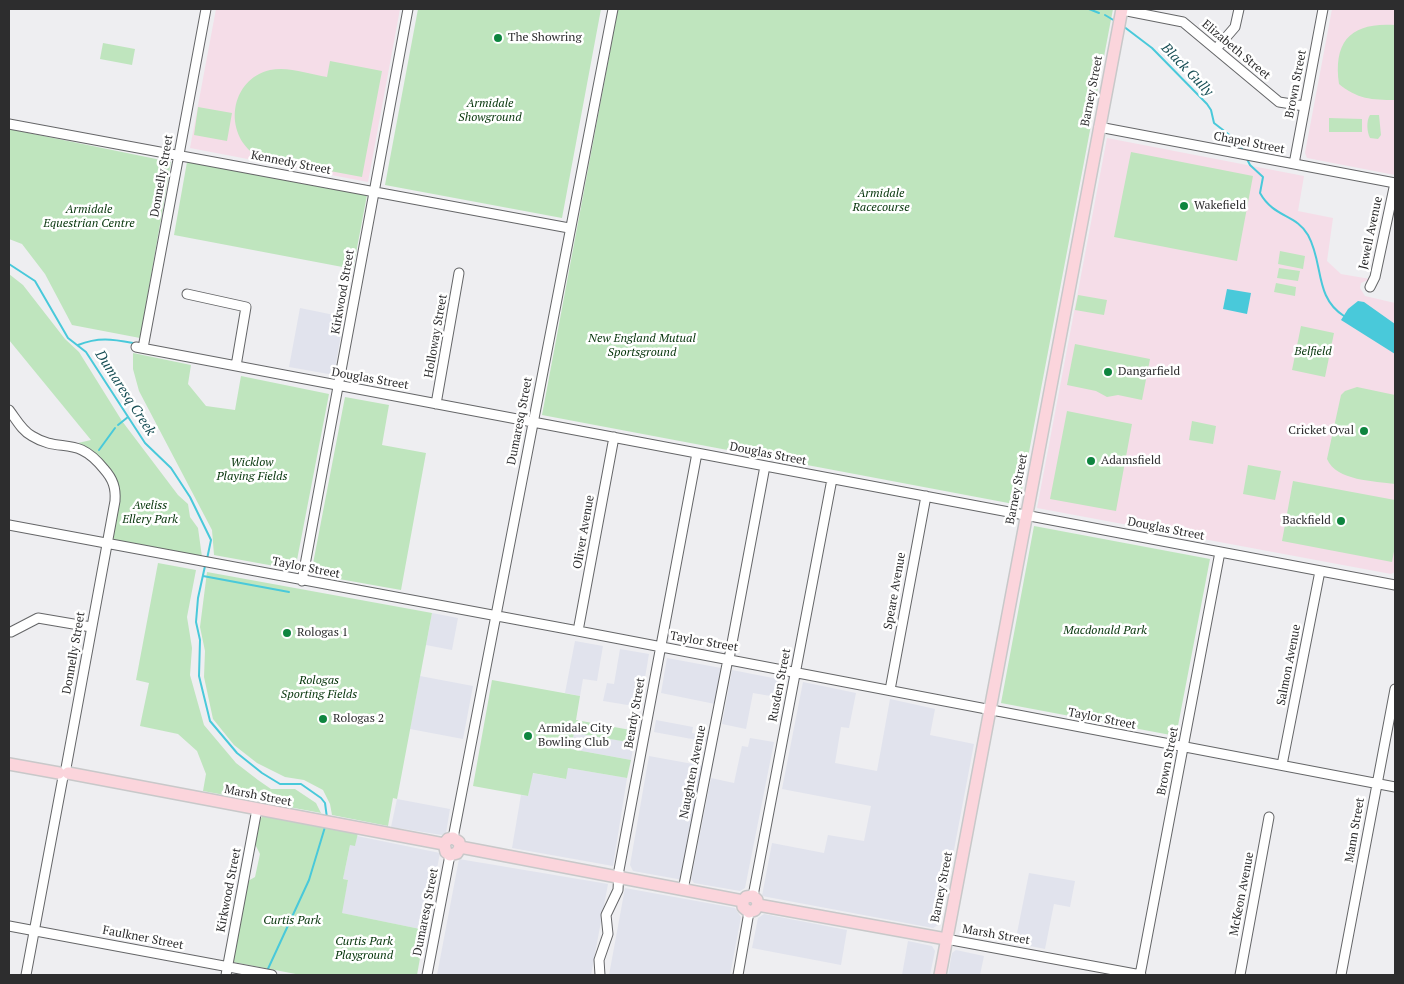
<!DOCTYPE html>
<html>
<head>
<meta charset="utf-8">
<style>
  body { margin:0 }
  #map { position:relative; width:1404px; height:984px; overflow:hidden; background:#eeeef1; font-family:"PT Serif",serif }
  canvas { display:block }
  .frame { position:absolute; inset:0; border:10px solid #2d2d2e; pointer-events:none }
</style>
</head>
<body>
<div id="map">
<canvas width="1404" height="984"></canvas>
<div class="frame"></div>
</div>
<script>
const ctx = document.querySelector('canvas').getContext('2d');
ctx.lineJoin = 'round';
function fillPath(path, color) { ctx.fillStyle = color; ctx.fill(path, 'evenodd'); }
function trace(path, color, width, dash) { ctx.strokeStyle = color; ctx.lineWidth = width; ctx.lineCap = dash ? 'butt' : 'round'; ctx.setLineDash(dash || []); ctx.stroke(path); }
function label(font, color, halo, rows, align = 'center') {
  ctx.font = font + ' "PT Serif",serif'; ctx.lineWidth = 5; ctx.setLineDash([]); ctx.textBaseline = 'middle'; ctx.strokeStyle = halo; ctx.fillStyle = color; for (const [text, x, y, turn = 0] of rows) {
    ctx.save(); ctx.translate(x, y); ctx.rotate((+turn || 0) * Math.PI / 180); ctx.textAlign = isNaN(turn) ? turn : align; if (halo) ctx.strokeText(text, 0, 0); ctx.fillText(text, 0, 0); ctx.restore();
  }
}
fillPath(new Path2D(`
  M300,308l44,9 -10,58 -45,-8z
  M432,613l26,5 -6,32 -26,-5z
  M575,641l28,5 -6,35 -14,-2 -3,17 -15,-3z
  M620,649l29,5 -9,53 -37,-6 4,-18 7,1z
  M667,658l54,10 1,4 -7,32 -54,-11z
  M732,670l51,10 2,3 -3,15 -29,-5 -7,36 -24,-5z
  M420,676l53,10 -10,53 -53,-10z
  M803,682l53,11 -7,35 -8,-1 -6,36 42,8 13,-72 45,10 -5,26 44,9 -34,180 -7,4 -171,-32 10,-53 52,10 4,-18 36,6 7,-35 -89,-17z
  M656,720l37,7 -1,6 17,4 -1,5 -54,-10z
  M574,732l60,11 -3,17 -60,-11z
  M750,738l24,4 -29,146 -5,3 -46,-8 -3,-4 20,-101 23,5 8,-37 6,1z
  M649,756l55,10 -21,114 -50,-9 -3,-6z
  M568,768l59,10 -14,88 -101,-18 9,-53 7,1 4,-23 33,6z
  M397,799l53,10 -4,24 -4,2 -51,-8z
  M357,836l83,17 -15,77 -84,-17 7,-33 -5,-1 7,-34h5z
  M459,859l149,25 -17,91h-154z
  M1029,873l46,8 -5,26 -16,-3 -9,45 -30,-6z
  M625,888l110,20 6,9 -11,58h-121z
  M764,914l83,16 -6,35 -89,-17 6,-30z
  M908,941l24,5 3,5 -5,24h-28z
  M956,950l28,6 -4,19h-32l4,-22z`), '#e1e3ed');
fillPath(new Path2D(`
  M216,9h184l-32,173 -178,-34z
  M1332,9h63v166l-88,-17 -2,-5z
  M1107,138l197,38 -6,35 35,7 -6,43 14,13 29,5 -9,4 -1,5 5,8 30,7v269l-4,2 -354,-66z`), '#f5dde8');
fillPath(new Path2D(`
  M418,9h183l-39,209 -177,-33z
  M618,9h495l-94,496 -477,-90z
  M1395,25v75c-23,0 -38,-1 -56,-16 -6,-43 12,-62 56,-59z
  M103,43l32,6 -3,16 -32,-6z
  M330,61l52,10 -20,106c-25,-5 -50,-9 -75,-14 -10,-2 -22,-3 -30,-7 -35,-22 -27,-77 13,-86 18,-4 39,4 57,7z
  M198,107l34,6 -5,28 -33,-6z
  M1370,115h9l2,20 -3,4 -8,-1c-3,-6 -4,-17 0,-23z
  M1329,118l33,1v13h-33z
  M9,129l162,33 -31,176 -68,-13 -27,-51 -23,-30 -13,-5z
  M1131,152l122,24 -16,85 -123,-24z
  M187,162l180,33 -14,74 -179,-34z
  M1280,251l25,5 -2,13 -25,-5z
  M1279,268l21,3 -2,10 -21,-3z
  M9,274l14,11 42,54 14,13 43,69 56,74 10,9 2,13 8,11 4,29 -90,-18c2,-12 9,-37 6,-47 -4,-22 -20,-42 -40,-49l13,-3 -82,-100z
  M1276,283l20,4 -1,9 -21,-4z
  M1078,295l29,5 -3,15 -29,-5z
  M1301,326l33,7 -9,44 -33,-7z
  M1075,344l75,15 -8,41 -24,-5 -11,2 -11,-6 -29,-6z
  M133,353l58,12 -3,19 18,22 29,4 6,-34 88,18 -32,166 -6,9 -77,-14 -2,-25 -73,-139 -6,-22z
  M1357,387l38,8v89c-20,-3 -59,-3 -68,-25l14,-64 4,-4z
  M345,397l44,8 -7,40 44,8 -25,137 -90,-16z
  M1067,411l65,13 -16,87 -66,-12z
  M1192,421l24,5 -3,18 -24,-4z
  M1248,465l33,6 -6,29 -32,-6z
  M1293,481l102,19v46l-3,16 -110,-21z
  M1034,526l176,33 -34,177 -175,-33z
  M158,563l38,7 -9,47 5,31 -2,27 14,50 32,38 22,17 13,9h24l21,14 5,10 -118,-22 3,-17 -9,-23 -19,-17 -38,-8 9,-43 -13,-3z
  M207,572l225,41 -35,186 -4,-1 -5,28 -56,-11 -2,-11 -7,-14 -19,-10 -19,-3 -28,-14 -23,-18 -21,-26 -9,-42 1,-26 -5,-24z
  M492,680l88,16 -4,24 60,11 -2,12 -60,-10 -3,16 60,11 -4,18 -59,-10 -2,11 -33,-6 -5,23 -55,-10z
  M263,816l95,17 -3,13 -5,-1 -7,34 5,1 -6,33 83,17 -8,45h-116l-68,-13 15,-81 7,-4 5,-23 -5,-10 4,-24z`), '#bfe5be');
fillPath(new Path2D(`
  M1227,289l24,4 -4,21 -24,-5z
  M1358,301l6,1 31,22v30l-54,-34 7,-11z`), '#49c9da');
trace(new Path2D(`
  M1089,9l10,4
  M1105,15l10,6
  M1123,26l29,22 55,56 4,6 3,13 27,21 1,5
  M1247,159l3,6 13,12 -3,16c14,25 36,21 48,42 16,29 6,62 36,81
  M9,264l26,17 33,57 18,14 59,91 26,25 19,29 21,43 -4,19
  M78,345c20,-8 34,-6 55,-2
  M118,425l10,-8
  M99,450l16,-22
  M205,566l-7,32 -2,24 4,18 -1,36 11,45 27,32 25,20 18,11h21l20,14 4,5 2,15
  M203,576l86,16
  M267,971l42,-91 16,-53`), '#49c9da', 2);
const minor = new Path2D(`
  M1122,10l61,12 96,80 25,4
  M1216,49l19,-22 4,-18
  M9,124l560,104
  M1099,127l296,56
  M1294,164l29,-155
  M1370,287l5,-10 20,-94
  M187,294l59,13 -10,59
  M136,347l1259,238
  M143,348l63,-339
  M436,404l23,-131
  M9,410c7,9 13,21 23,26 29,18 44,-2 72,33 9,10 12,19 11,32l-49,267
  M9,525l569,106 817,156
  M302,581l106,-572
  M578,631l36,-194
  M11,632l27,-14 53,9
  M729,659l36,-193
  M890,690l36,-194
  M1282,765l38,-194
  M453,838l160,-829
  M683,890l45,-231
  M753,896l79,-417
  M9,926l263,49
  M946,939l195,36
  M26,975l37,-198
  M226,975l31,-166
  M427,975l23,-120
  M600,975l-1,-15 9,-26 -2,-19 12,-25 1,-20 78,-417
  M738,975l11,-63
  M1140,975l80,-423
  M1240,975l29,-158
  M1341,975l54,-286`);
const major = new Path2D(`
  M9,764l50,9
  M68,773l376,71
  M444,844l2,8 4,3 7,-2 3,-6
  M444,844l4,-5 5,-1 6,4 1,5
  M460,847l283,54
  M743,901v6l6,5 6,-2 3,-5
  M743,901l3,-4 7,-1 4,4 1,5
  M758,905l188,34
  M940,975l182,-966`);
trace(minor, '#656668', 11);
trace(major, '#c8c8c9', 14);
trace(minor, '#fff', 9);
trace(major, '#fbd5dc', 11);
for (const [x, y, r, color] of [
  [498,38,5,"#0e853f"],
  [1184,206,5,"#0e853f"],
  [1108,372,5,"#0e853f"],
  [1364,431,5,"#0e853f"],
  [1091,461,5,"#0e853f"],
  [1341,521,5,"#0e853f"],
  [287,633,5,"#0e853f"],
  [323,719,5,"#0e853f"],
  [528,736,5,"#0e853f"]
]) { const dot = new Path2D(); dot.arc(x, y, r, 0, 2 * Math.PI); ctx.fillStyle = color; ctx.fill(dot); trace(dot, '#fff', 2); }
label('12px', '#2d2d2e', '#fff', [
  ["The Showring",508,38],
  ["Wakefield",1194,206],
  ["Dangarfield",1118,372],
  ["Cricket Oval",1354,431,"right"],
  ["Adamsfield",1101,461],
  ["Backfield",1331,521,"right"],
  ["Rologas 1",297,633],
  ["Rologas 2",333,719],
  ["Armidale City",538,729],
  ["Bowling Club",538,743]
], 'left');
label('12px', '#2d2d2e', '#fff', [
  ["Elizabeth Street",1236,50,40],
  ["Brown Street",1296,84,-79],
  ["Barney Street",1092,91,-79],
  ["Chapel Street",1249,143,11],
  ["Kennedy Street",291,163,11],
  ["Donnelly Street",162,176,-80],
  ["Jewell Avenue",1371,233,-78],
  ["Kirkwood Street",343,292,-80],
  ["Holloway Street",436,336,-80],
  ["Douglas Street",370,379,10],
  ["Dumaresq Street",520,421,-79],
  ["Douglas Street",768,454,11],
  ["Barney Street",1017,489,-79],
  ["Douglas Street",1166,529,11],
  ["Oliver Avenue",584,532,-80],
  ["Taylor Street",306,568,11],
  ["Speare Avenue",895,591,-80],
  ["Taylor Street",704,642,10],
  ["Donnelly Street",74,653,-80],
  ["Salmon Avenue",1289,665,-79],
  ["Rusden Street",780,685,-79],
  ["Beardy Street",635,713,-80],
  ["Taylor Street",1102,719,11],
  ["Brown Street",1168,761,-79],
  ["Naughten Avenue",693,772,-79],
  ["Marsh Street",258,796,11],
  ["Mann Street",1355,830,-80],
  ["Barney Street",942,887,-79],
  ["Kirkwood Street",229,890,-79],
  ["McKeon Avenue",1242,894,-79],
  ["Dumaresq Street",426,912,-79],
  ["Marsh Street",996,935,10],
  ["Faulkner Street",143,938,11]
]);
label('italic 12px', '#05340a', '#fff', [
  ["Armidale",490,104],
  ["Showground",490,118],
  ["Armidale",881,194],
  ["Racecourse",881,208],
  ["Armidale",89,210],
  ["Equestrian Centre",89,224],
  ["New England Mutual",642,339],
  ["Sportsground",642,353],
  ["Belfield",1313,352],
  ["Wicklow",252,463],
  ["Playing Fields",252,477],
  ["Aveliss",150,506],
  ["Ellery Park",150,520],
  ["Macdonald Park",1105,631],
  ["Rologas",319,681],
  ["Sporting Fields",319,695],
  ["Curtis Park",292,921],
  ["Curtis Park",364,942],
  ["Playground",364,956]
]);
label('italic 14px', '#164d54', '#fff', [
  ["Black Gully",1187,70,46],
  ["Dumaresq Creek",125,393,57]
]);
</script>
</body>
</html>
